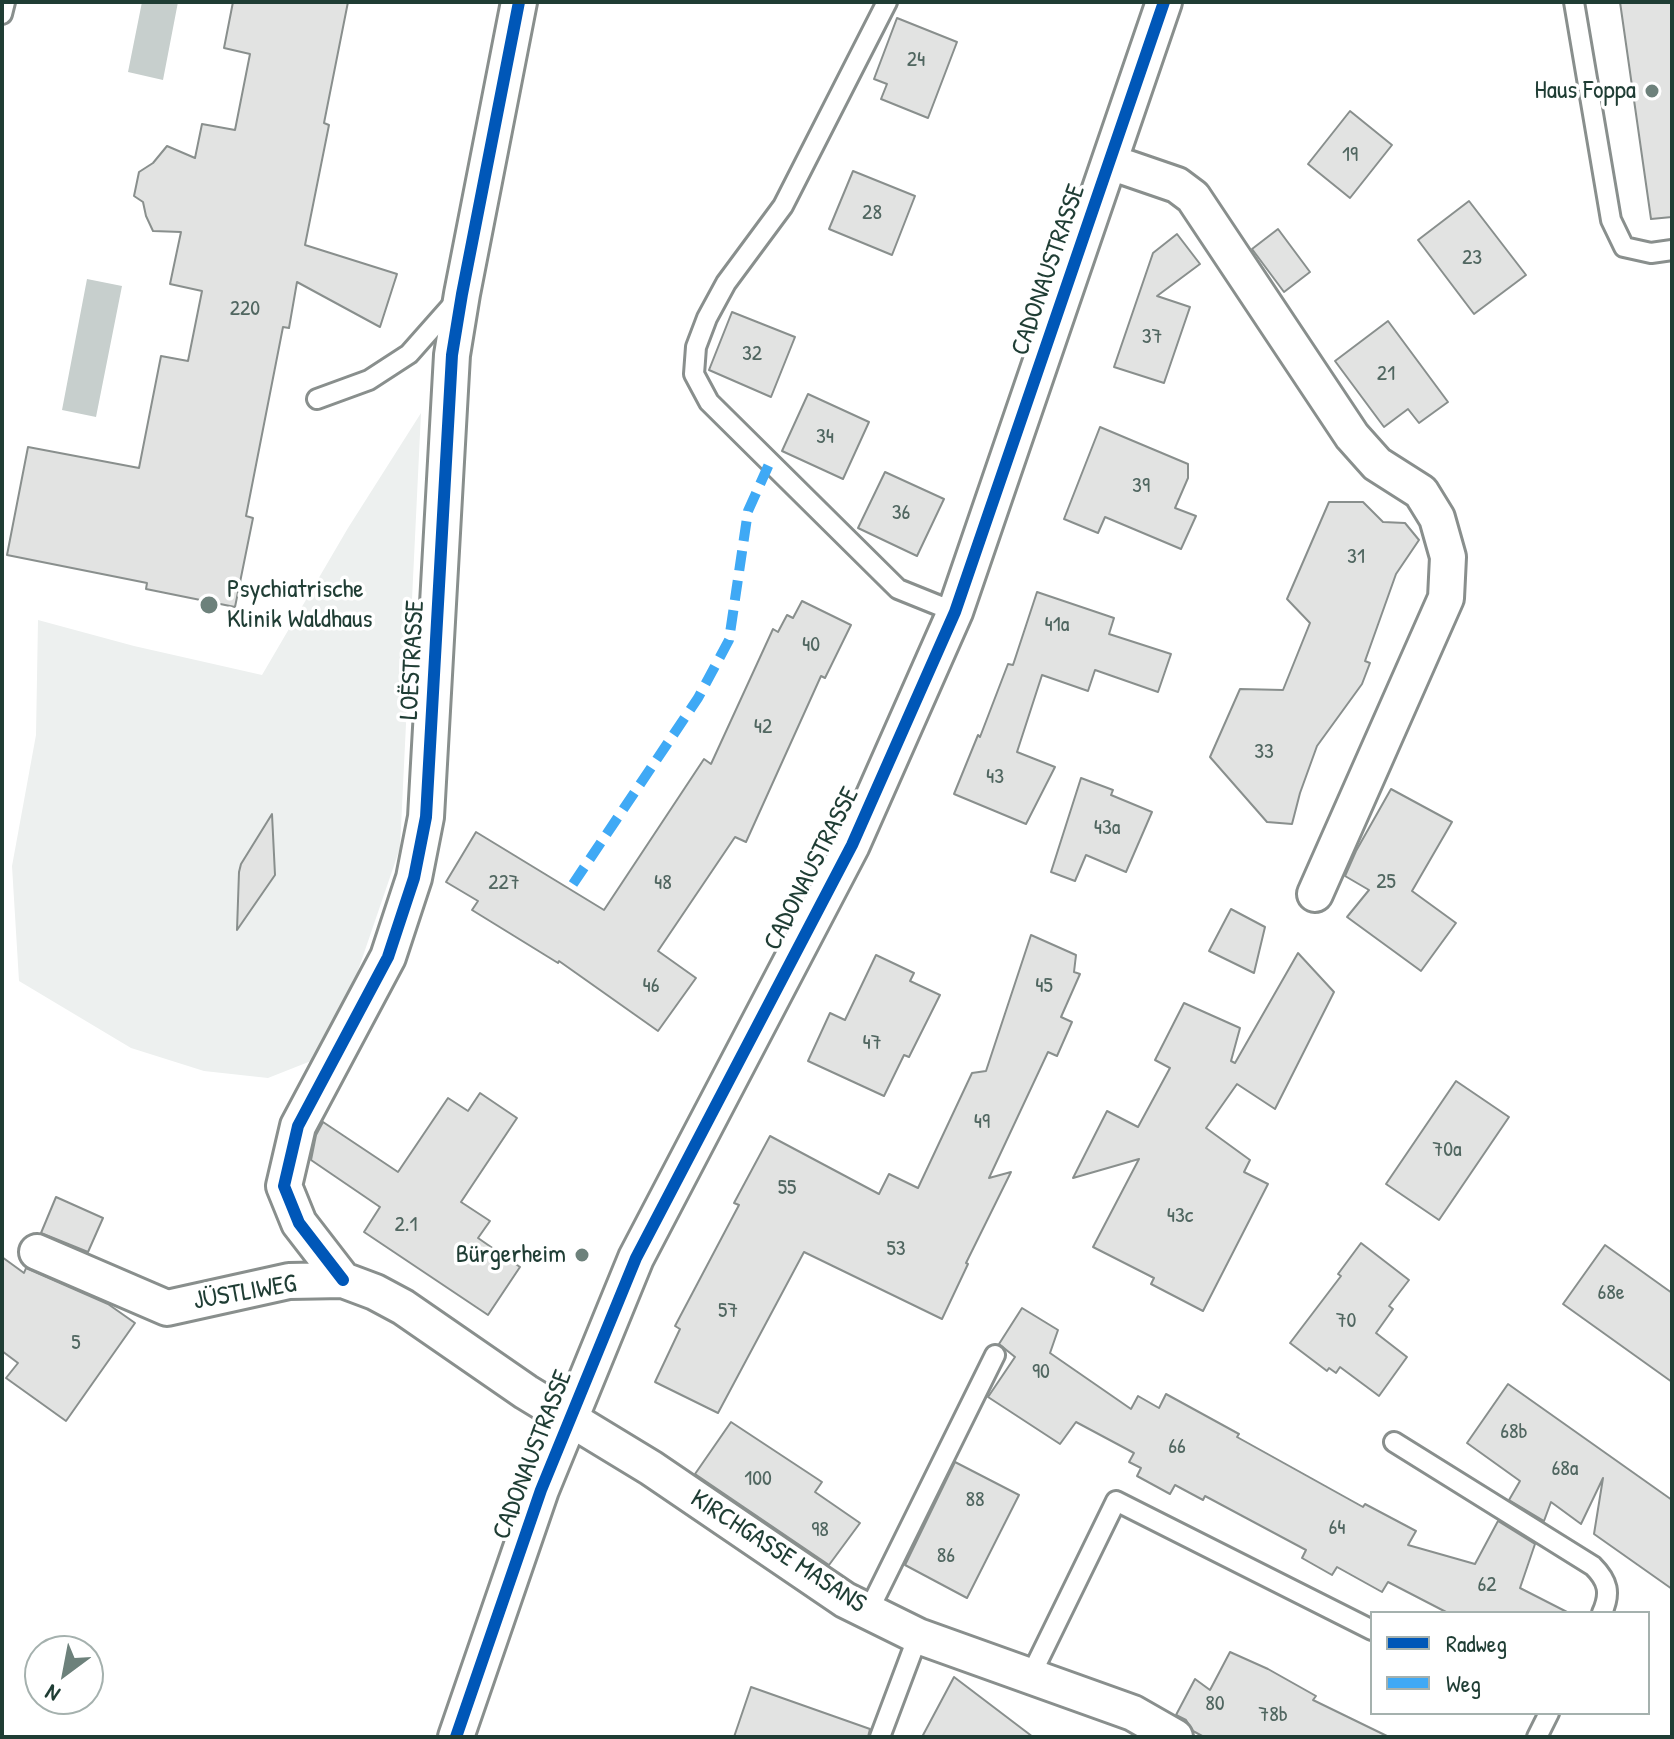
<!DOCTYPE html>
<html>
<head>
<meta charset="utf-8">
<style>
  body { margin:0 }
  #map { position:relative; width:1674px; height:1739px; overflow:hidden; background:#fff; font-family:"Patrick Hand",sans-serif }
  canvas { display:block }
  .frame { position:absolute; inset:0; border:4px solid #1f3d34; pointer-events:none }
  .legend { position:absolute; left:1370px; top:1611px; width:280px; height:104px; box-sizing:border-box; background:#fff; border:2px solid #a5b1ae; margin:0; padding:10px 14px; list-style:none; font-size:24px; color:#1f3d34 }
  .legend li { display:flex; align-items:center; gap:16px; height:40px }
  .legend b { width:40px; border:2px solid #a5b1ae }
  .north { position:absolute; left:24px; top:1635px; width:80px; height:80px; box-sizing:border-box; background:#fff; border:2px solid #a5b1ae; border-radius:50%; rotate:212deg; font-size:22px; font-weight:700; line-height:32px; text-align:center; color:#1f3d34 }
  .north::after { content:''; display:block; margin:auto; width:28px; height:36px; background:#6d817b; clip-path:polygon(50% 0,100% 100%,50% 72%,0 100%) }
</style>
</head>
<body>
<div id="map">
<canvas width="1674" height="1739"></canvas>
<div class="frame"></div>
<ul class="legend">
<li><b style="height:10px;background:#0057b8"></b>Radweg</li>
<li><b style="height:10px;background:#3fa9f5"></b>Weg</li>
</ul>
<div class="north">N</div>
</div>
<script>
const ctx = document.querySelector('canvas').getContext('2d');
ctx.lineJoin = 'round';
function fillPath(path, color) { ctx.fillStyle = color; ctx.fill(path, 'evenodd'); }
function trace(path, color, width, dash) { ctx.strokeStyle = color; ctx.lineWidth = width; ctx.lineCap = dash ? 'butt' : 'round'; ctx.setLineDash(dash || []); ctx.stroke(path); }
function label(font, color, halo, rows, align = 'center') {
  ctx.font = font + ' "Patrick Hand",sans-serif'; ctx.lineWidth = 7; ctx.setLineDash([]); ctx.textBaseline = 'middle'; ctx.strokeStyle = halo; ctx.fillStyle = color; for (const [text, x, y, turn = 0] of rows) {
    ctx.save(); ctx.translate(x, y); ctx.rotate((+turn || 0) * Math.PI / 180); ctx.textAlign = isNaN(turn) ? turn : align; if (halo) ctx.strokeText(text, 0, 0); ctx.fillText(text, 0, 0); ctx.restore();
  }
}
fillPath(new Path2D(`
  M421,413l-21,435 -48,140 -41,73 -43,17 -64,-7 -73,-23 -112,-67 -7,-115 24,-131 2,-115 96,26 128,29 86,-147z`), '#edf0ef');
fillPath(new Path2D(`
  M142,2h36l-15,78 -35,-8z
  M87,279l35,7 -26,131 -34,-7z`), '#c7cfcd');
const building = new Path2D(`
  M233,2h115l-24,121 5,2 -24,120 92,29 -17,53 -83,-45 -8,46 -6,-1 -37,189 7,2 -18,89 -89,-18 1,-6 -140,-28 21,-108 111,21 22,-112 27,5 14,-70 -32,-7 11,-52 -28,-1 -7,-15 -3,-14 -9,-6 5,-24 14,-9 14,-17 28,12 7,-34 33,6 15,-76 -26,-6z
  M1620,2h52v215l-21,2z
  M897,18l60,24 -29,76 -47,-19 6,-15 -13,-5z
  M1350,111l42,34 -42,53 -42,-34z
  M853,171l62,25 -23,59 -63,-26z
  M1469,201l57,74 -52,39 -56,-74z
  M1278,229l32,43 -26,20 -32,-43z
  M1177,234l23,30 -43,32 33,11 -26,76 -50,-16 39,-114z
  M732,312l63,25 -24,60 -62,-27z
  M1388,321l60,81 -29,21 -11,-14 -24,18 -49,-66z
  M808,394l61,28 -26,57 -61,-28z
  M1100,427l88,37v14l-13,30 21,8 -15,33 -76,-32 -7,16 -34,-14z
  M885,472l59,27 -27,57 -59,-28z
  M1329,502h34l20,20 22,1 14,17 -23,34 -31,87 5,2 -8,21 -45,62 -17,47 -8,31 -25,-2 -57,-65 30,-68 43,1 27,-67 -23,-24z
  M1037,592l77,26 -5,16 62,20 -13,38 -63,-22 -7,21 -46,-16 -25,77 38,15 -29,57 -72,-30 24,-59 2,2 28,-73 5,1z
  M802,601l49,24 -26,53 -4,-2 -75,166 -11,-5 -77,114 38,27 -38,53 -99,-70 -1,2 -86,-53 6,-9 -32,-19 30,-50 128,78 100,-151 7,5 62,-135 5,3 9,-17 6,3z
  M1081,778l32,12 -2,5 41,17 -26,60 -40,-17 -11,26 -24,-9z
  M1391,789l61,33 -40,69 44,32 -35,48 -74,-54 22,-27 -24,-14 11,-25z
  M272,814l3,61 -38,55 2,-58 2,-8z
  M1231,909l34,18 -11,46 -45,-22z
  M1031,935l45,20 -2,17 6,2 -19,43 11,5 -15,34 -9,-4 -59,126 22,-6 -45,91 2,1 -26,55 -138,-67 -86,161 -63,-31 25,-53 -5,-3 64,-121 -5,-2 36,-67 109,58 10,-20 29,14 54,-115 14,-2z
  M1298,953l36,39 -59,117 -38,-25 -31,44 44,32 -6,12 24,12 -65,127 -52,-27 3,-6 -61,-31 46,-88 -66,19 34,-67 31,16 32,-59 -15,-8 29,-57 56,25 -9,33 4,2z
  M876,955l38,18 -4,8 30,14 -31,62 -5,-2 -20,41 -76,-35 22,-48 15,7z
  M1456,1081l53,36 -70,103 -53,-36z
  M480,1093l37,25 -56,84 29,19 -12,17 42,29 -32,48 -124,-83 16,-25 -69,-47 5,-25 7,-13 75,50 50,-74 20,13z
  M56,1197l47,21 -15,34 -47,-19z
  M1361,1243l48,37 -20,26 4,3 -17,24 31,24 -28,39 -39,-29 -4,6 -7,-5 -2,3 -37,-28 51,-67 -3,-2z
  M1605,1245l67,48v89l-109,-78z
  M2,1257l22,16 2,-5 82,36 27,19 -69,98 -60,-43 12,-15 -16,-12z
  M1022,1308l36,22 -8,23 81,56 7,-13 21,12 7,-14 73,40 -2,3 126,70 2,-3 51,27 -8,14 67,19 23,-43 37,23 -15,44 49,25h-121l-60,-31 -6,10 -45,-25 -5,8 -30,-17 4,-8 -101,-54 -2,4 -28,-15 -5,9 -33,-18 4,-8 -12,-6 5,-9 -58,-31 -16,22 -72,-47 27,-40 -16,-13z
  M1508,1384l164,116v89l-78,-55 9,-56 -22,46 -30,-22 -7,19 -35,-21 11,-19 -53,-38z
  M731,1422l91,60 -7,10 45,31 -31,42 -134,-91z
  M955,1462l64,33 -52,103 -62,-33z
  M1230,1652l38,17 48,27 -3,4 76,37h-185l-11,-6 -7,-11 -10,-5 19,-36 15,11z
  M954,1677l79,60h-111z
  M751,1687l119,42 -2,8h-134z`);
fillPath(building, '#e2e3e2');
trace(building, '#898f8d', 2);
const lane = new Path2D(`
  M887,2l-104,204 -57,77 -19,35 -11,29 -2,27 15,28 189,187 57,23
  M1574,2l37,218 13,27 27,6 21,-3
  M2,14l3,-12
  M317,399l52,-19 40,-26 46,-52
  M1394,1442l199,124c15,15 18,27 9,47
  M868,1612l127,-257
  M1030,1677l86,-176 256,129
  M880,1737l38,-101
  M1537,1737l12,-24`);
const street = new Path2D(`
  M1110,162l67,23 16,12 159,239 25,28 44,28 16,26 11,39 -2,41 -131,296
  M37,1252l130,56 122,-27 54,-1 32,12 28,15 123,85 125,76 194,132 73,36 215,77 42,24
  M343,1280l-44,-57 -15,-37 14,-60 90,-169 26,-79 12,-61 26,-462 10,-61 57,-292
  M456,1737l85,-247 95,-232 216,-413 103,-233 209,-610`);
trace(lane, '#898f8d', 24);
trace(street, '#898f8d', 40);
trace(lane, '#fff', 18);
trace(street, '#fff', 34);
trace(new Path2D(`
  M573,884l125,-186 31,-58 19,-129 22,-49`), '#3fa9f5', 10, [20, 10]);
trace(new Path2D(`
  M343,1280l-44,-57 -15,-37 14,-60 90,-169 26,-79 12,-61 26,-462 10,-61 57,-292
  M456,1737l85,-247 95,-232 216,-413 103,-233 209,-610`), '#0057b8', 12);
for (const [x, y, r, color] of [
  [1652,91,8,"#6d817b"],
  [209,605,10,"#6d817b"],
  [582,1255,8,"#6d817b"]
]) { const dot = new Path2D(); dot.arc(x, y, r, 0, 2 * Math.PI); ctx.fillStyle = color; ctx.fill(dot); trace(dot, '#fff', 3); }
label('22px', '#506660', null, [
  ["24",916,60],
  ["19",1350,155],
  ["28",872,213],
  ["23",1472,258],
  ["220",245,309],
  ["37",1152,337],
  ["32",752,354],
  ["21",1386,374],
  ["34",825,437],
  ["39",1141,486],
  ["36",901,513],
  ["31",1356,557],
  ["41a",1057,625],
  ["40",811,645],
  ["42",763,727],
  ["33",1264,752],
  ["43",995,777],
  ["43a",1107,828],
  ["25",1386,882],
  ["227",504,883],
  ["48",663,883],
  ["46",651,986],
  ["45",1044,986],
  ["47",872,1043],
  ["49",982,1122],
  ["70a",1447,1150],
  ["55",787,1188],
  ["43c",1180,1216],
  ["2.1",406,1225],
  ["53",896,1249],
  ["68e",1611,1293],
  ["57",728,1311],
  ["70",1346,1321],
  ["5",76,1343],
  ["90",1041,1372],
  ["68b",1514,1432],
  ["66",1177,1447],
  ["68a",1565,1469],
  ["100",758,1479],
  ["88",975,1500],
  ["64",1337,1528],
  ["98",820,1530],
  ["86",946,1556],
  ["62",1487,1585],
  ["80",1215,1704],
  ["78b",1273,1715]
]);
label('26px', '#1f3d34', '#fff', [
  ["Haus Foppa",1636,91],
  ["Psychiatrische",227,590,"left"],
  ["Klinik Waldhaus",227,620,"left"],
  ["Bürgerheim",566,1255]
], 'right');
label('26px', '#1f3d34', '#fff', [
  ["CADONAUSTRASSE",1049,270,-71],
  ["LOËSTRASSE",413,660,-87],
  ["CADONAUSTRASSE",812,869,-63],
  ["JÜSTLIWEG",245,1293,-10],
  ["CADONAUSTRASSE",533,1455,-69],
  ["KIRCHGASSE MASANS",778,1552,33]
]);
</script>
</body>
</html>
